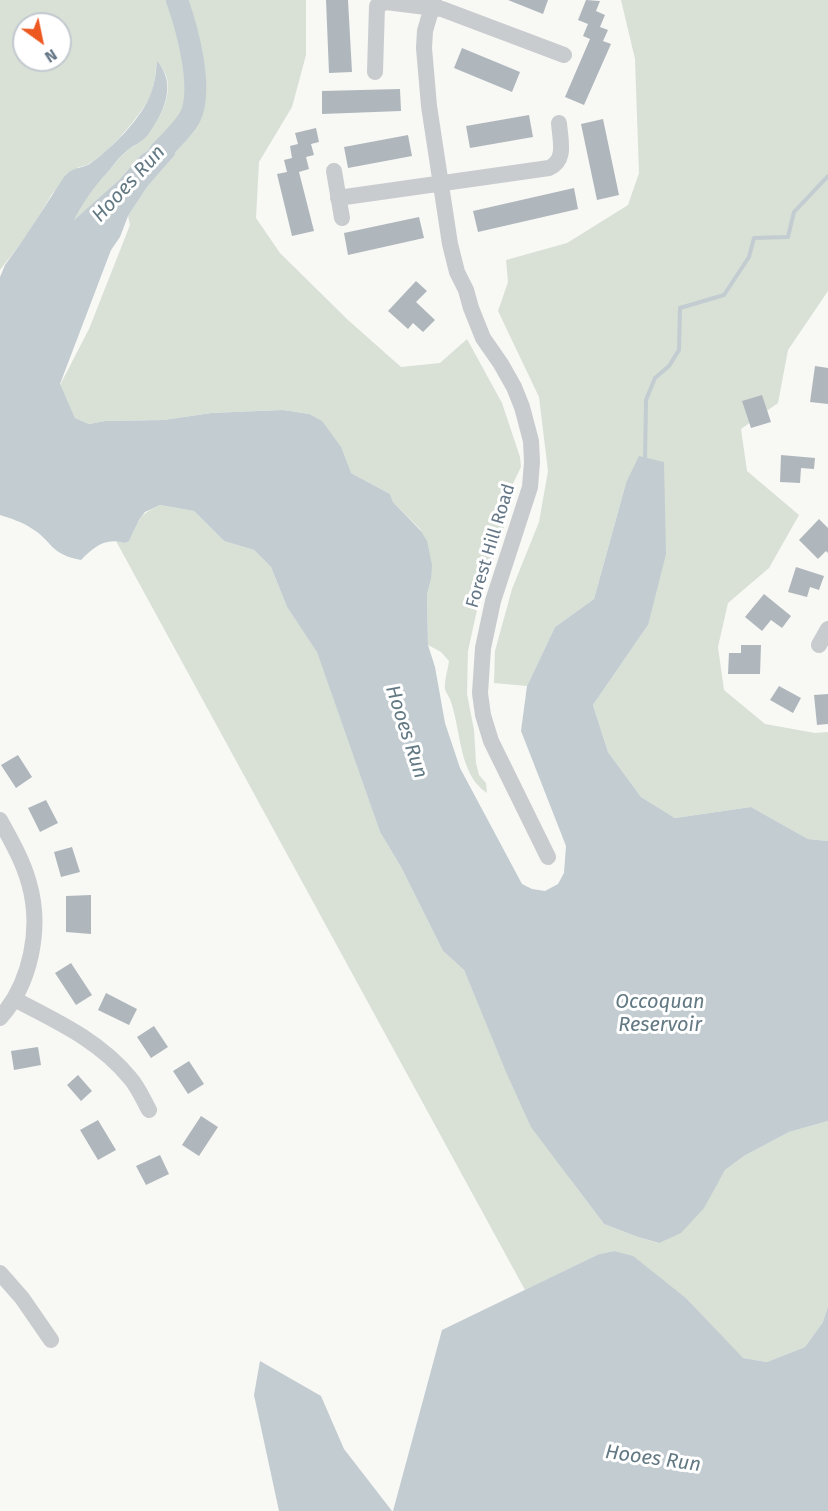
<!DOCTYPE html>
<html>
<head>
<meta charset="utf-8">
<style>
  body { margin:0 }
  #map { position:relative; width:828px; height:1511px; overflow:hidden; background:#f8f8f5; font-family:"Fira Sans",sans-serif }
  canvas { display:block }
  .north { position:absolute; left:12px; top:12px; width:60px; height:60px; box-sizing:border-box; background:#fff; border:2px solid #c2c9cf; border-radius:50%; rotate:147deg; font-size:16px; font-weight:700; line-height:24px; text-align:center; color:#667888 }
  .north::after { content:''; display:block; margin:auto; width:21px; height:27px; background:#ed5821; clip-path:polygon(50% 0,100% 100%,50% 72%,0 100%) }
</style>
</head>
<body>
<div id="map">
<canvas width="828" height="1511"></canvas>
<div class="north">N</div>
</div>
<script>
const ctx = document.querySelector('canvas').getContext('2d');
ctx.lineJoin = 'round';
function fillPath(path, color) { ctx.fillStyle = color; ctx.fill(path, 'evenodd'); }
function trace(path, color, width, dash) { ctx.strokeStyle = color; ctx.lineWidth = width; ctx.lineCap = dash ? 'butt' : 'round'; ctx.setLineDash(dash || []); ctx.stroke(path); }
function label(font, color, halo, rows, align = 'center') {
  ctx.font = font + ' "Fira Sans",sans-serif'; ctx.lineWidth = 6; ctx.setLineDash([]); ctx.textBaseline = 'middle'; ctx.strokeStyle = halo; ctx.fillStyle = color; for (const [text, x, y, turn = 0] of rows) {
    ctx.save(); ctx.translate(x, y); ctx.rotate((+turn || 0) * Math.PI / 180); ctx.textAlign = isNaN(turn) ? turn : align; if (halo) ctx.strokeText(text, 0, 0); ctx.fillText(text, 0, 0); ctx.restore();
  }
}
fillPath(new Path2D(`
  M0,0h306v55l-14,52 -33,55 -3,56 24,35 68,67 53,47 39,-4 27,-24 35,64 18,54 1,10 -13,27v20l-31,96 -9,41 -1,43 7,36 2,33 3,12 7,8 1,10c-28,-18 -26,-62 -36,-91 -1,-4 -5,-9 -6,-13 -1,-8 3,-20 4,-28l-8,-9 -13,-7 -1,-50 4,-16 -10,-49 -28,-28 -3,-8 -39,-21 -42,-59 -26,-4 -72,3 -47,7 -59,1 -16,3 -14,-6 -15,-33 29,-56 41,-104 -2,-9 19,-29 28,-32 5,-24 -39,24 -22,25 -46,41c9,-16 19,-32 32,-46 7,-8 14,-17 22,-24 6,-5 14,-8 19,-15 16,-19 34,-53 11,-74 -2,10 -2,22 -6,32 -7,19 -53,73 -72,73l-27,27 -25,41 -27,35zM24,24h36v36h-36z
  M621,0h207v291l-40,59 -10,53 -37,26 6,42 52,44 -30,53 -41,35 -10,44 6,43 41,34 50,9 13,-1v109l-20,-2 -57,-32 -76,11 -34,-21 -33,-45 -15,-47 55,-80 -22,-142 -32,116 -39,28 -28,59 -33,-3 1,-32 17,-62 27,-67 9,-51 -9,-74 -41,-86 10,-29 -2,-22 61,-17 61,-38 11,-32 -4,-114z
  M160,505l34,6 30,30 30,9 17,17 16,40 30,44 63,181 21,35 42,84 21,19 42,101 65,109 33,44 34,13 20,6 56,-55 11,-18 19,-14 45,-24 39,-11v185l-5,16 -18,25 -38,15 -25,-4 -55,-59 -73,-48 -15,3 -74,36 -409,-749 8,2c9,-4 10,-16 16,-24 5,-7 12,-10 20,-14z`), '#d9e1d6');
fillPath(new Path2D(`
  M157,61c21,24 6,53 -10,75 -5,6 -13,9 -19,14 -8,6 -15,16 -22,24 -13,14 -23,29 -32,46l45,-40 22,-25 39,-25 -5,25 -28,32 -19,29 -8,21 -9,13 -51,134 15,34 14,6 16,-3 59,-1 47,-7 72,-3 26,4 13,7 19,26 10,26 39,21 3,8 28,29 6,10 5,24 -1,14 -4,16 1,50 7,22 10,56 15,45 62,116 10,5 13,2 13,-7 6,-11 2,-27 -45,-115 6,-45 28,-59 39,-28 32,-116 13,-27 25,6 2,92 -18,71 -55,80 15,47 33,45 34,21 76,-11 57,32 20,2v280l-39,11 -45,24 -19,14 -21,38 -23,25 -22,10 -21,-6 -34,-13 -73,-97 -25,-55 -42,-102 -21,-19 -42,-84 -21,-35 -63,-180 -30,-45 -16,-40 -17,-17 -30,-9 -30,-30 -34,-6 -15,7 -6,8 -10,21 -5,2c-19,-6 -31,5 -43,17 -32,-6 -28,-19 -50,-32 -9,-6 -21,-10 -31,-13v-238l5,-12 20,-28 39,-60c11,-12 17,-7 27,-14 21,-15 52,-46 60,-70 4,-10 5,-22 6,-32z
  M614,1251l19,5 54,43 56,59 24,4 38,-15 18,-25 5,-16v205h-435l49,-181 157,-76z
  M260,1361l61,35 23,53 48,62h-113l-25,-116z`), '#c2ccd1');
trace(new Path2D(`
  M645,462l1,-62 9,-22 14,-12 10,-16 1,-42 44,-13 25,-38 5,-19 34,-1 6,-25 34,-36`), '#c2ccd1', 4);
trace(new Path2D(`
  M160,152c10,-11 23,-22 30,-35 14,-28 -3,-89 -13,-117`), '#c2ccd1', 22);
fillPath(new Path2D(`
  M326,0h22l4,72 -23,1z
  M508,0h40l-5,14z
  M586,0l14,1 -4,10 9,4 -5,12 8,3 -5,11 8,3 -27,61 -19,-8 25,-58 -7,-3 5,-12 -10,-4z
  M462,48l58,24 -8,20 -58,-24z
  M400,89l1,22 -79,3v-23z
  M529,115l4,22 -63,11 -4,-22z
  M603,119l16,76 -22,5 -16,-76z
  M316,128l3,14 -8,2 3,11 -8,2 3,12 -10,3 15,59 -22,5 -15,-62 10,-2 -3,-12 8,-2 -2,-12 8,-2 -3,-11z
  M408,135l4,21 -64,12 -4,-21z
  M574,188l4,21 -100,23 -5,-21z
  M419,217l5,21 -76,17 -4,-22z
  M416,281l11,10 -11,11 19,18 -12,12 -10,-9 -5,6 -20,-18z
  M815,366l13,2v36l-18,-2z
  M762,395l9,27 -20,6 -9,-27z
  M781,455l34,3 -1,11 -13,-1 -1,15 -20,-1z
  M819,519l9,9v25l-2,-2 -8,8 -19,-19z
  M796,567l28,9 -5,14 -9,-3 -3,10 -19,-5z
  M764,594l27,22 -9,12 -11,-8 -9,11 -17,-14z
  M741,645h20l-1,29h-32l1,-21h12z
  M779,686l22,12 -8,15 -23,-13z
  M828,694v30l-11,1 -3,-30z
  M18,755l14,22 -16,11 -15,-23z
  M46,800l12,23 -18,9 -12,-24z
  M72,847l8,25 -19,5 -7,-25z
  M91,895v39l-25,-2v-36z
  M71,963l21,32 -16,10 -21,-32z
  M106,993l31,16 -8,16 -31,-15z
  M154,1026l14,21 -17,11 -14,-21z
  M38,1047l3,18 -27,5 -3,-19z
  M189,1061l15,23 -16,10 -15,-23z
  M78,1075l14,16 -11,10 -14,-16z
  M201,1116l17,11 -19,29 -17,-11z
  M98,1120l18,30 -18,10 -18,-30z
  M160,1155l9,19 -23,11 -10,-19z`), '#afb7bd');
trace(new Path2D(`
  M434,0l-9,31 -1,17 5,58 21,138 7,28 9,18 5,18 12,30 18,26 13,23 8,20 9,34 1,21 -2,25 -37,114 -10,47 -3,45 3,22 8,26 57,116
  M375,72l2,-66 9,-4 56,7 122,46
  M334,171l8,47
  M338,198l211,-30c18,-8 11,-28 10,-45
  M819,645l9,-16
  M0,820c11,20 23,41 29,63 13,45 2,100 -29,135
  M14,999c42,22 85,41 116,79 8,9 13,21 19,32
  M0,1273l22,25 29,42`), '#c8cccf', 16);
label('18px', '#667888', '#fff', [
  ["Forest Hill Road",491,546,-73]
]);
label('italic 20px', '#627983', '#fff', [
  ["Hooes Run",129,184,-47],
  ["Hooes Run",406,732,72],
  ["Occoquan",660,1002],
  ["Reservoir",660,1025],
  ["Hooes Run",653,1459,8]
]);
</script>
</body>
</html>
